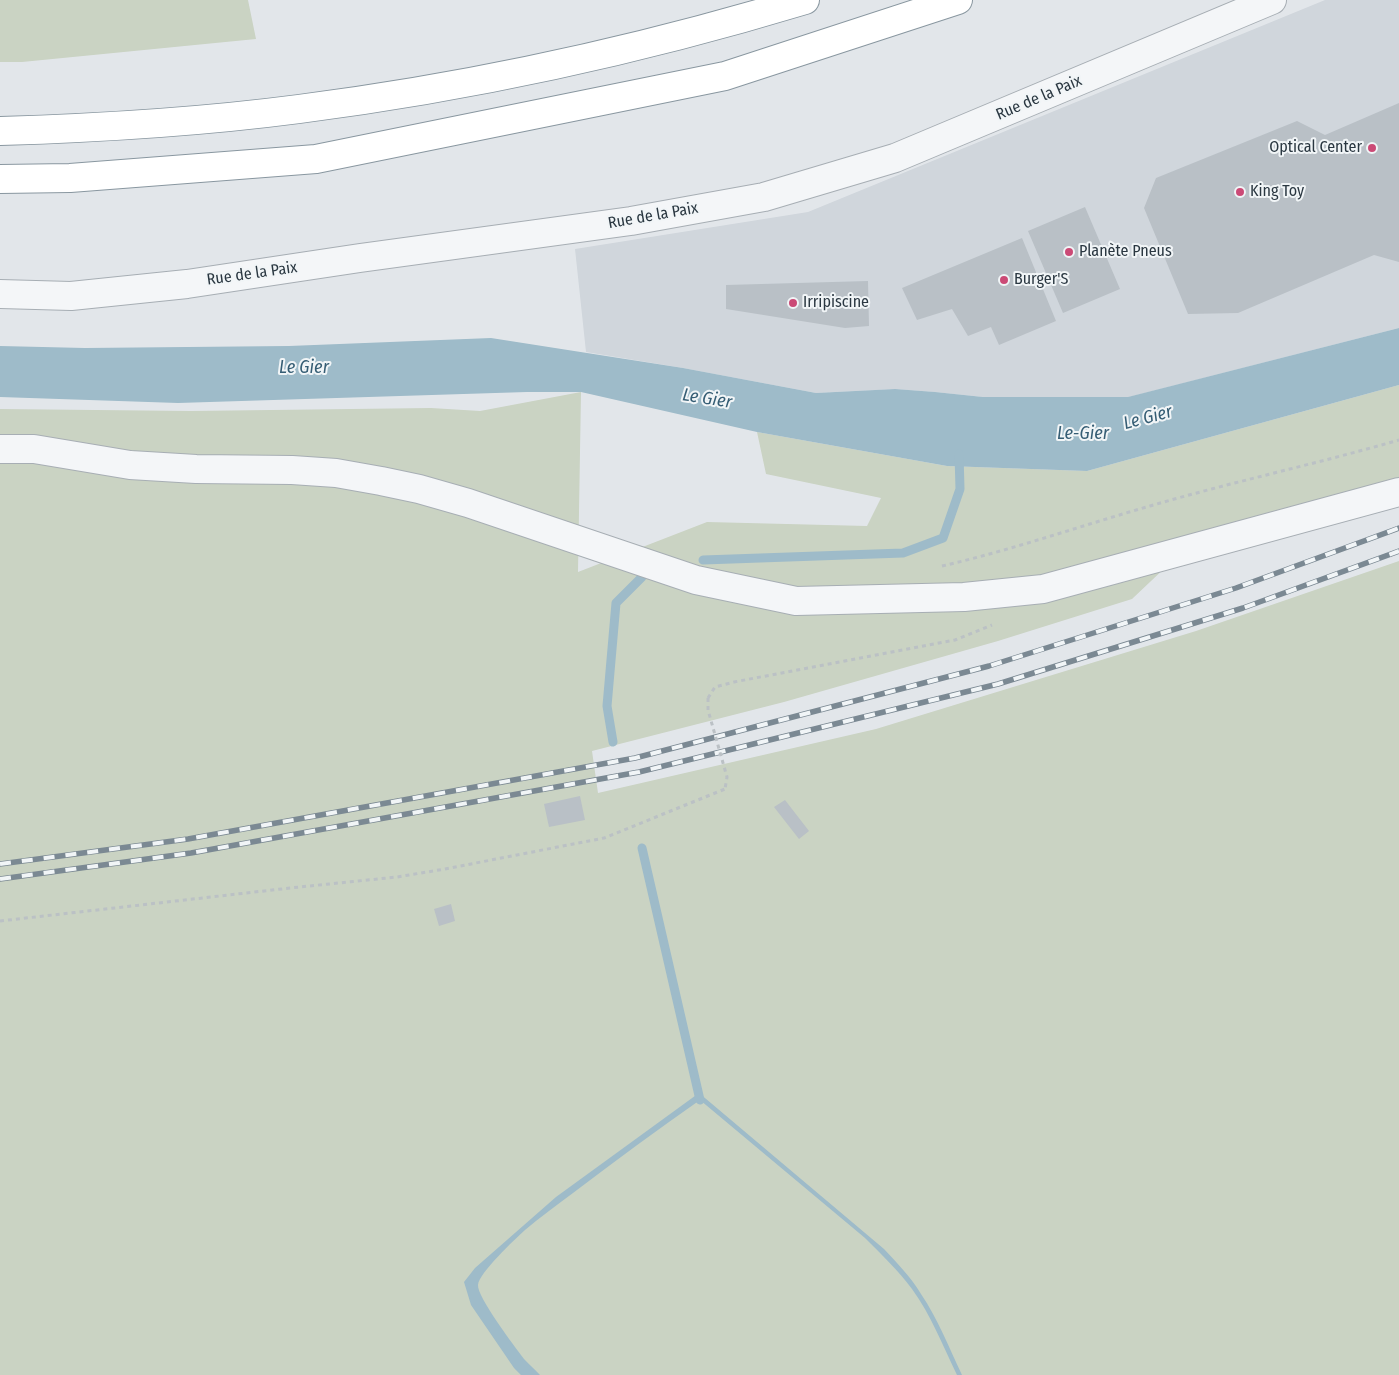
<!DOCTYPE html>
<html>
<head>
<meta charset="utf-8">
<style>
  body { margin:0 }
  canvas { display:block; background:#e2e6ea }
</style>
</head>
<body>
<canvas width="1399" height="1375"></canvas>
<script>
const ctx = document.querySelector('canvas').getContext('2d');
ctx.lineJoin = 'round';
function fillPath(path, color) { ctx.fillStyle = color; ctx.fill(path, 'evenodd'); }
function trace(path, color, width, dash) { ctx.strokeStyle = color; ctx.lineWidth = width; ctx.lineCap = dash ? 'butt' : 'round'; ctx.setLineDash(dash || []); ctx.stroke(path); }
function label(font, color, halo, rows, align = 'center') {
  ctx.font = font + ' "Fira Sans Condensed",sans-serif'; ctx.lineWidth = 4; ctx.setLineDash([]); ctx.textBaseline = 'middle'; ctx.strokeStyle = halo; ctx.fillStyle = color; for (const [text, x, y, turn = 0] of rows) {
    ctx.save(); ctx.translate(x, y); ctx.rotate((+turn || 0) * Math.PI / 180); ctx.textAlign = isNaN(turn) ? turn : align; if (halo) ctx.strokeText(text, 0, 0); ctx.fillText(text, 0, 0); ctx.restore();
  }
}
fillPath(new Path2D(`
  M1325,0h74v328l-270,69h-146l-48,-5 -40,-3 -79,4 -133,-25 -97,-16 -11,-103 233,-37z`), '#d0d6dc');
fillPath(new Path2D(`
  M0,0h248l8,39 -234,23h-22z
  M1399,385v96l-194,49 -73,69 -134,42 -214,61 -192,49 6,42 278,-64 320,-98 203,-70v814h-1399v-966l191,2 240,-3 49,3 101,-19 -3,180 129,-50 160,4 14,-28 -115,-24 -9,-42 190,34 140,5z`), '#cad3c3');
fillPath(new Path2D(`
  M1399,328v57l-312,86 -140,-5 -190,-34 -176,-40h-54l-349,11 -178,-6v-51l85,2 204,-2 202,-8 192,30 133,25 79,-4 40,3 48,5h145z
  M699,1093l185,156c13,14 27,28 37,45 17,25 28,54 41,81h-5c-14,-29 -26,-60 -45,-86 -14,-19 -31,-35 -47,-51l-165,-138c-43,30 -85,61 -127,93 -16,12 -33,24 -48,37 -10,9 -46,43 -47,55 -1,12 37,62 46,74 5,5 11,11 16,16h-19l-7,-7 -43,-63 -7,-23 11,-14 81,-71z`), '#9ebbc9');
trace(new Path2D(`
  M703,560l200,-7 40,-15 17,-49 -1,-35
  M613,742l-6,-36 9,-103 26,-26
  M642,848l58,252`), '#9ebbc9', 9);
fillPath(new Path2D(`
  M1399,103v159l-25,-7 -136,58 -50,1 -44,-106 12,-30 141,-57 28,14z
  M1085,207l35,82 -57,24 -35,-82z
  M1022,238l34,83 -57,24 -8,-18 -23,9 -16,-27 -35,11 -15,-32z
  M868,281l1,45 -24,2 -119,-19v-24z
  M580,796l5,24 -36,7 -5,-23z
  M785,800l24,31 -10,8 -25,-32z
  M451,904l4,17 -16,5 -5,-17z`), '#b9c0c6');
const street = new Path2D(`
  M0,294l71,2 116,-12 173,-26 271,-37 133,-24 131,-39 377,-158
  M0,449h34l96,16 66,4 96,1 44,3 45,8 38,8 49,14 228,77 100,21 168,-4 79,-8 356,-97`);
const highway = new Path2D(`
  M0,131c100,-3 200,-9 299,-22 171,-22 341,-59 506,-109
  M0,179l70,-1 246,-19 409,-83 233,-76`);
trace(street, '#a7aeb4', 30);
trace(highway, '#8997a0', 30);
trace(new Path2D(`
  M942,566c70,-16 138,-40 208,-60 82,-24 166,-42 249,-66
  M708,698l7,-11 19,-5 221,-42 37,-15
  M0,921l290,-33 107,-11 48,-8 159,-31 121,-49`), '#bbc1c5', 3, [4, 4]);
trace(street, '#f4f6f8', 28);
trace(highway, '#fff', 28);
const rail = new Path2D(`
  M0,864l188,-25 447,-81 354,-92 247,-78 163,-60
  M0,879l191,-26 448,-81 359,-88 245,-76 156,-57`);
trace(rail, '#7b8993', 5.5);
trace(rail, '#f1f5f7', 4, [11]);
trace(new Path2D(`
  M708,698v12l19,67 -2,12`), '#bbc1c5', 3, [4, 4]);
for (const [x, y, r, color] of [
  [1372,148,5,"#cb4a76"],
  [1240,192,5,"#cb4a76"],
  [1069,252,5,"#cb4a76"],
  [1004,280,5,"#cb4a76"],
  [793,303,5,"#cb4a76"]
]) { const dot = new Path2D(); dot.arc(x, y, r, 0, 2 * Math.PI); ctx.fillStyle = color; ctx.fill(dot); trace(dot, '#f1f5f7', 2); }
label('16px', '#2a3741', '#f1f5f7', [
  ["Rue de la Paix",1039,98,-23],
  ["Rue de la Paix",653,216,-10],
  ["Rue de la Paix",252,274,-8]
]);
label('16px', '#2a3741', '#f1f5f7', [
  ["Optical Center",1362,148,"right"],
  ["King Toy",1250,192],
  ["Planète Pneus",1079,252],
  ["Burger'S",1014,280],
  ["Irripiscine",803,303]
], 'left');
label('italic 18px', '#355d74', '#f1f5f7', [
  ["Le Gier",304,368],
  ["Le Gier",707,399,9],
  ["Le Gier",1148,418,-15],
  ["Le-Gier",1083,434]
]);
</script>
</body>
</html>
